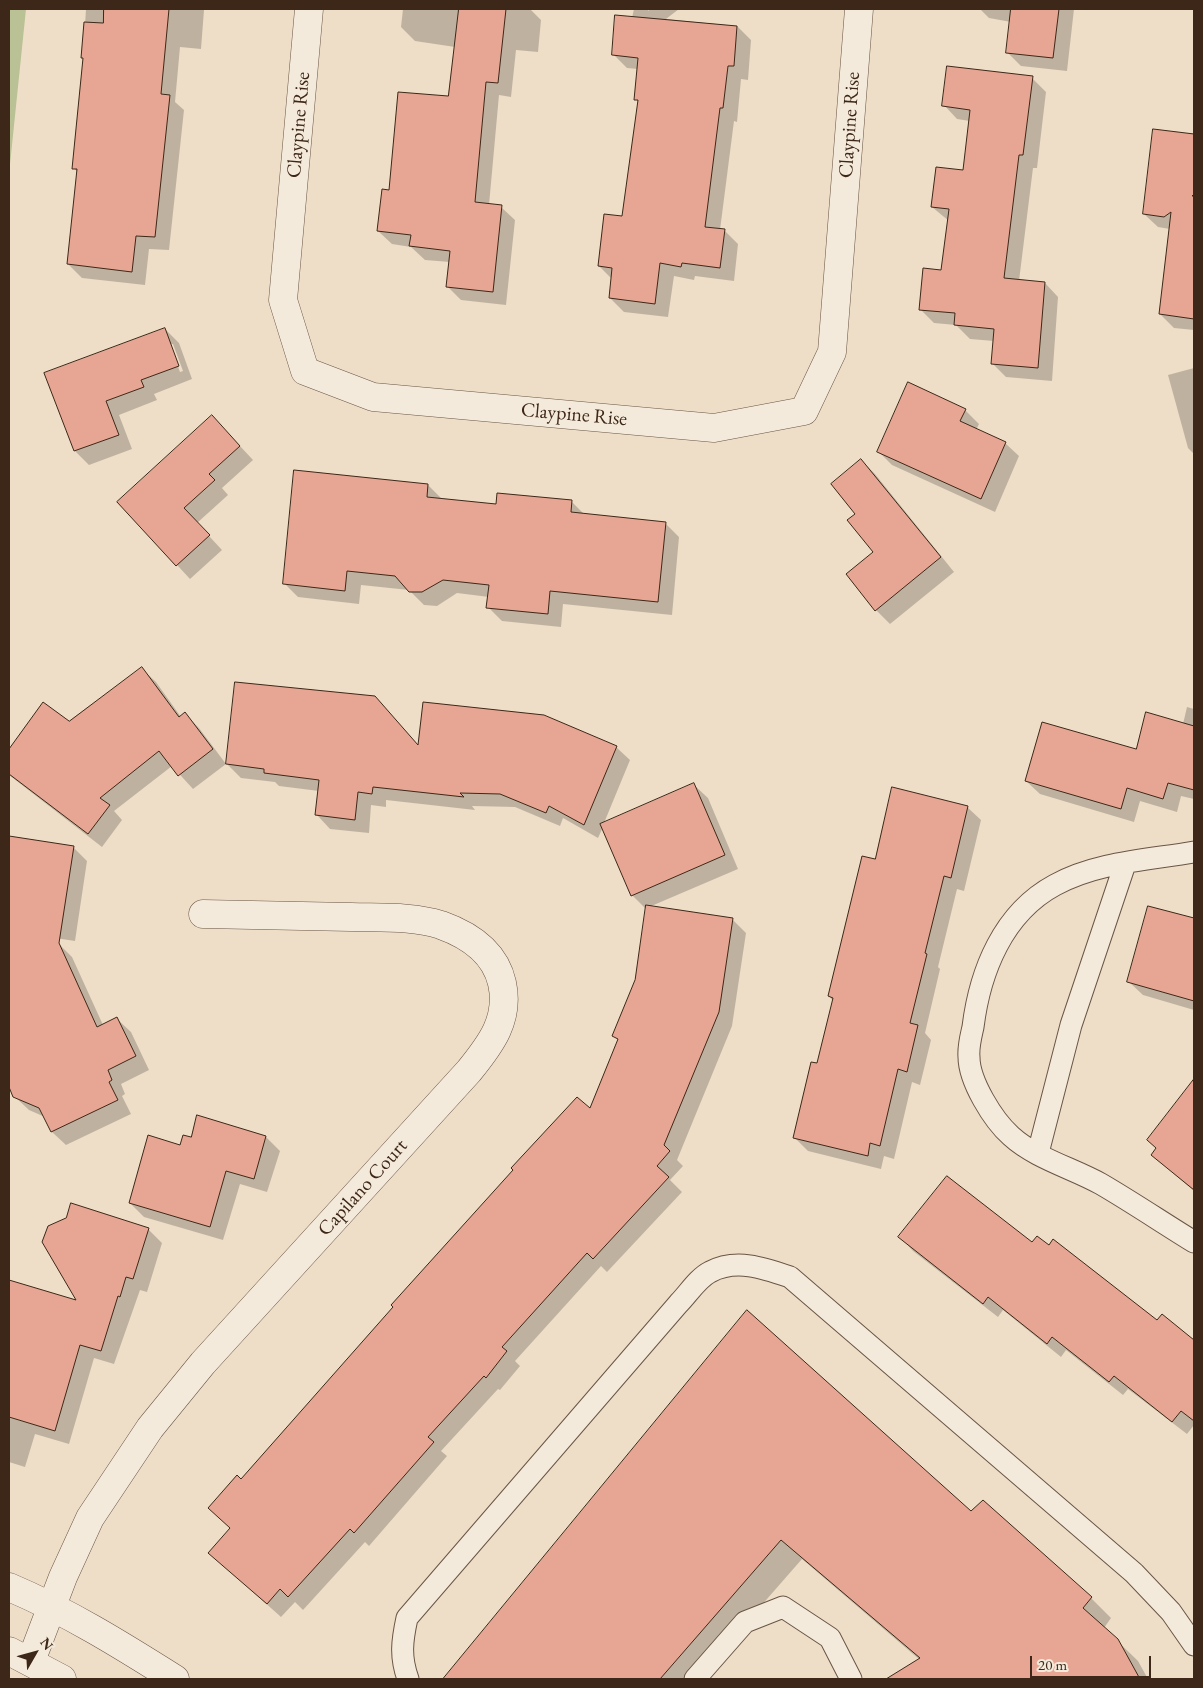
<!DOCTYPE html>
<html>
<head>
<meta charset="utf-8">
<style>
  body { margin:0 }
  #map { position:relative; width:1203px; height:1688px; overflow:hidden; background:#eedec7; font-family:"EB Garamond",serif }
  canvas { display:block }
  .frame { position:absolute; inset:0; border:10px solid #3d2718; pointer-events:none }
  .north { position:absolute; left:10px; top:1628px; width:50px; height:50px; -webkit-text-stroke:4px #f4eadb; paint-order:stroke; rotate:52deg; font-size:14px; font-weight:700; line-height:20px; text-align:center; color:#3d2718 }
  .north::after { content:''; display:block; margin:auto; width:18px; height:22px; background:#3d2718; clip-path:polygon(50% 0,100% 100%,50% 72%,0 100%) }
  .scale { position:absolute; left:1030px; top:1656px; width:121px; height:22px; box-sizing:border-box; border:2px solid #3d2718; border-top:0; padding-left:6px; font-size:15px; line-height:18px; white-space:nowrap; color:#3d2718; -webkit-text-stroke:4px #f4eadb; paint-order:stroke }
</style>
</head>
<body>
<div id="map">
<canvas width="1203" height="1688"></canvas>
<div class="frame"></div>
<div class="north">N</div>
<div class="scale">20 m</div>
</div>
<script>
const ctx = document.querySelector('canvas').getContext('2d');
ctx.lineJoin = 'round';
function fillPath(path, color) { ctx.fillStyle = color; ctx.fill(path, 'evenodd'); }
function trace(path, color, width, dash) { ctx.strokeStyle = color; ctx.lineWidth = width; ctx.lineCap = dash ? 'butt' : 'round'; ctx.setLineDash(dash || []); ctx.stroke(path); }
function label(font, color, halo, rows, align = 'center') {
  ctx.font = font + ' "EB Garamond",serif'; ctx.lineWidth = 4; ctx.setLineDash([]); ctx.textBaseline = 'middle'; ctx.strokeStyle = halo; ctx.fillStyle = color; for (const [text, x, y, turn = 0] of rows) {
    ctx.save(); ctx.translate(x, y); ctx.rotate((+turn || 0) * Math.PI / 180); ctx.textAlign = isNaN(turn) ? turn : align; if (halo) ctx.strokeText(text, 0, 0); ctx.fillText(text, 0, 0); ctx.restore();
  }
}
fillPath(new Path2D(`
  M9,9h17l-17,165z`), '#b9c195');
fillPath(new Path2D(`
  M86,9l118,1 -3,39 -21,-2 -5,55 9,8 -15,140 -20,-1 -4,36 -63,-7 -14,-14 10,-91 -4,-5 10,-109 -1,-2z
  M403,9h127l11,11 -3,32 -22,-2 -5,47 -12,-2 -10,110 12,2 14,13 -9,85 -45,-5 -14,-14 3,-24 -25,-2 -14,-13 -19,-3 -14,-13 12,-40 59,-93 6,-51 -40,-6 -14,-14z
  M634,9h14v2l2,-2h29l-13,10 71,7 14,14 -3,40 -7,-1 -4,43 -3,-1 -14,109h4l14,14 -4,37 -39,-5 -1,4 -20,-4 -6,41 -44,-5 -14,-14 2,-19 -13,-13 24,-48 16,-115 -3,-4 2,-30 -11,-1 -14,-14 19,-36z
  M980,9h94l-7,62 -46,-5 -14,-14 4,-30 -22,-4z
  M1032,78l14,14 -9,76h-4l-14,113 26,2 13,14 -6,84 -46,-4 -14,-14 2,-22 -24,-2 -14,-14 -22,-2 -14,-14 22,-38 7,-50 -17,-14 32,-35 6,-51 -13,-2 -13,-14z
  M1154,130l40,5v195l-20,-2 -14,-14 10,-85 -12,-2 -14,-13z
  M165,329l14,14 13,36 -38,15 3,6 -38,15 13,34 -43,16 -14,-14 -29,-78zM170,344h3l10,27 -3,1z
  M1194,368v86l-6,-6 -20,-73z
  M965,410l14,14 -3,6 29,13 14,13 -24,56 -103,-47 -14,-14z
  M226,431l27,29 -31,28 6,7 -31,28 25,27 -32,29 -71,-77z
  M861,460l14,14 79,98 -64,52 -14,-14 -1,-58 -18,-38z
  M428,485l14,14 55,6 74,-4 14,14 80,8 14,14 -7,78 -109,-11 -2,23 -59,-6 -14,-14 1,-10 -32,-4 -20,13 -13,-1 -15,-15 -48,-5 -2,19 -61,-7 -14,-14z
  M142,669l14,13 25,35 4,-3 14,14 27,36 -33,25 -21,-23 -58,45 8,9 -20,27 -93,-72v-24l35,-47 25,19z
  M1187,707l7,2v90l-13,-3 -4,16 -37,-11 -6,21 -94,-28 -14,-13 111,-30 46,-27z
  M419,747h197l14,13 -26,63 90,-38 14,13 30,71 -89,38 83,12 14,14 -14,93 -55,134 6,6 -13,14 12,12 -75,80 -6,-6 -86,95 5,5 -20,24 -2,-1 -57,62 6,5 -78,90 -4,-4 -62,68 -8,-8 -14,15 -57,-51 17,-85 349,-371 29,-69 -5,-5 23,-56 9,-71 -14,-14 -29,-68 -5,11 -35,-20 -3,8 -45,-19 -43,-1 3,4 -89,-10v7l-15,-2 -2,28 -39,-4 -13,-14 2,-24 -40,-5 -4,-4 -34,-4 -14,-14z
  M967,807l14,13 -17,71 -7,-2 -19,78 2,2 -15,64 6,7 -11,45 -8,-3 -18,77 -10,-3 -3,13 -73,-18 -14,-14 24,-72 15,-64 -4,-5 47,-135z
  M9,837l64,10 14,14 -12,80 -66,-10z
  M1149,907l45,13v90l-51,-15 -14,-13z
  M58,943l14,14 31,68 14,-6 14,13 18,38 -28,14 4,10 -3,2 9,18 -65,31 -14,-13 -7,-15 -16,-7 -15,-14 -5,-12v-115z
  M1194,1081v110l-42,-36 5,-7 -9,-8z
  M266,1137l14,14 -13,41 -27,-8 -17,56 -79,-23 -14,-14 62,-64z
  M148,1229l14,14 -15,49 -7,-2 -26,74 -20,-6 -25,86 -34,-10 -10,33 -16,-5v-165l4,-15 66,20z
  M900,1237l132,7 125,78 5,-6 32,25v84l-7,9 -59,-45 -5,6 -57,-45 -5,7 -58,-47 -5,7 -85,-66z
  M748,1312l223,201 120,85 20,20 -7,10 34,33 10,18h-257l29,-19 -118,-101 -105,120h-232l-11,-11z`), '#0003');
const building = new Path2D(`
  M104,9h65l-8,85 9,1 -15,142 -19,-1 -4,36 -65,-8 10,-95h-5l11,-111h-2l3,-36 19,1z
  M459,9h47l-8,74 -12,-1 -11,120 27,3 -9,87 -47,-5 4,-36 -41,-5 2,-11 -34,-4 5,-42 7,1 9,-98 50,4z
  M1011,9h48l-6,49 -47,-5z
  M615,15l122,11 -3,40h-6l-5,42h-3l-15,119 20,2 -5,39 -38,-5 -1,4 -21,-4 -5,41 -46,-6 3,-30 -14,-2 6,-52 18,2 16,-116h-4l4,-42 -26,-3z
  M947,66l86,10 -10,79h-4l-15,123 41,4 -7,86 -47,-4 3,-35 -40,-4 1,-12 -36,-3 4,-42 18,2 8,-61 -18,-2 5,-40 27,3 7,-60 -28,-4z
  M1153,129l41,5v60l-2,2h2v123l-35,-5 12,-102 -7,5 -21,-3z
  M165,328l14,38 -38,14 3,7 -38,14 13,34 -45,16 -30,-78z
  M908,382l58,27 -6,12 46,21 -25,57 -104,-47z
  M212,415l28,31 -31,28 6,6 -31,28 26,27 -34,31 -59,-64z
  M861,459l80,98 -66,54 -29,-37 27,-22 -26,-32 8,-6 -24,-30z
  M294,470l134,14 -1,13 69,7 1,-11 75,7 -1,12 95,10 -8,80 -108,-11 -2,23 -62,-6 3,-23 -46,-5 -21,12h-13l-14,-16 -48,-5 -2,20 -62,-7z
  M142,667l37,50 6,-5 28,37 -35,27 -19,-25 -59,47 10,7 -22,29 -79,-60v-25l34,-47 26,19z
  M235,682l140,14 43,49 5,-43 121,13 73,31 -33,79 -35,-19 -3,7 -46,-19 -40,-1 4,4 -91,-10 -1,7 -14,-2 -3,28 -40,-5 4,-35 -55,-7v-4l-38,-5z
  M1146,712l48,14v64l-26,-7 -5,16 -36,-11 -6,21 -96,-28 17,-59 94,27z
  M694,783l31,72 -94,41 -31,-72z
  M892,787l76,19 -17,72 -7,-2 -19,77 2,1 -17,69 8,2 -11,47 -9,-3 -18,77 -10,-3 -2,13 -75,-18 18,-76 6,1 16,-65 -5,-2 34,-140 13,3z
  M9,836l65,10 -15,97 38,84 20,-10 19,39 -28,14 4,10 -3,2 9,18 -67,32 -12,-24 -26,-11 -4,-10z
  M646,905l87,13 -14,94 -55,133 6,6 -13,15 12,11 -76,82 -6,-6 -85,94 5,4 -21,27 -2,-2 -56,61 6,5 -80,91 -4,-4 -62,68 -8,-8 -13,15 -59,-51 22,-25 -22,-20 29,-33 4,4 152,-172 -2,-2 122,-135 -2,-2 66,-71 13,11 28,-69 -6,-3 23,-56z
  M1148,906l46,12v83l-67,-19z
  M1194,1079v111l-43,-35 5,-7 -9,-8z
  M197,1115l69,21 -12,43 -28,-8 -16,56 -81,-24 19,-68 32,10 3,-10 8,2z
  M947,1176l85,66 5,-6 12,9 4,-6 104,81 5,-6 32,26v81l-13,-10 -9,11 -58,-46 -5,6 -57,-45 -5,7 -59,-47 -5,7 -85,-67z
  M71,1203l78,25 -16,51 -7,-2 -6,20 -2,-1 -17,55 -21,-6 -25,86 -46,-14v-137l67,20 -34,-58 6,-16 18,-8z
  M747,1310l224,201 12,-11 109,97 -9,11 35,31 22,40h-254l34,-21 -139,-118 -121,139h-217z`);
fillPath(building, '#e6a693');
trace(building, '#3d2718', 1);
const service = new Path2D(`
  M1194,852c-46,8 -97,10 -139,33 -52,28 -75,86 -82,142 -2,9 -5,20 -4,30 0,24 24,63 42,79 24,22 61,32 90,48 31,18 62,39 93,58
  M1038,1153l33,-128 54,-161
  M408,1679c-8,-22 -6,-38 -1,-61l272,-315c9,-9 19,-25 31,-31 26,-14 54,-4 80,5l344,296 37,39 23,33
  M695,1679l50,-57 38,-15 47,31 21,41`);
const minor = new Path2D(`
  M309,9l-26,291 22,71 68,26 341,31 90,-17 28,-59 27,-343
  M31,1661l32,-84 27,-59 60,-90 53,-65 266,-292c22,-27 41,-52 33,-88 -7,-31 -33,-48 -61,-58 -28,-9 -61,-7 -90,-8 -49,-1 -99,-2 -148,-3`);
const tertiary = new Path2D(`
  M9,1587c59,25 112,58 166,92
  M9,1651l53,28`);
trace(service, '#695544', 23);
trace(minor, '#695544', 29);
trace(tertiary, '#695544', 29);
trace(service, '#f4eadb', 21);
trace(minor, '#f4eadb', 28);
trace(tertiary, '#f4eadb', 28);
label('20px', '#3d2718', '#f4eadb', [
  ["Claypine Rise",299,125,-85],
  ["Claypine Rise",850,125,-86],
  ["Claypine Rise",574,415,5],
  ["Capilano Court",363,1188,-48]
]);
</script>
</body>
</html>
